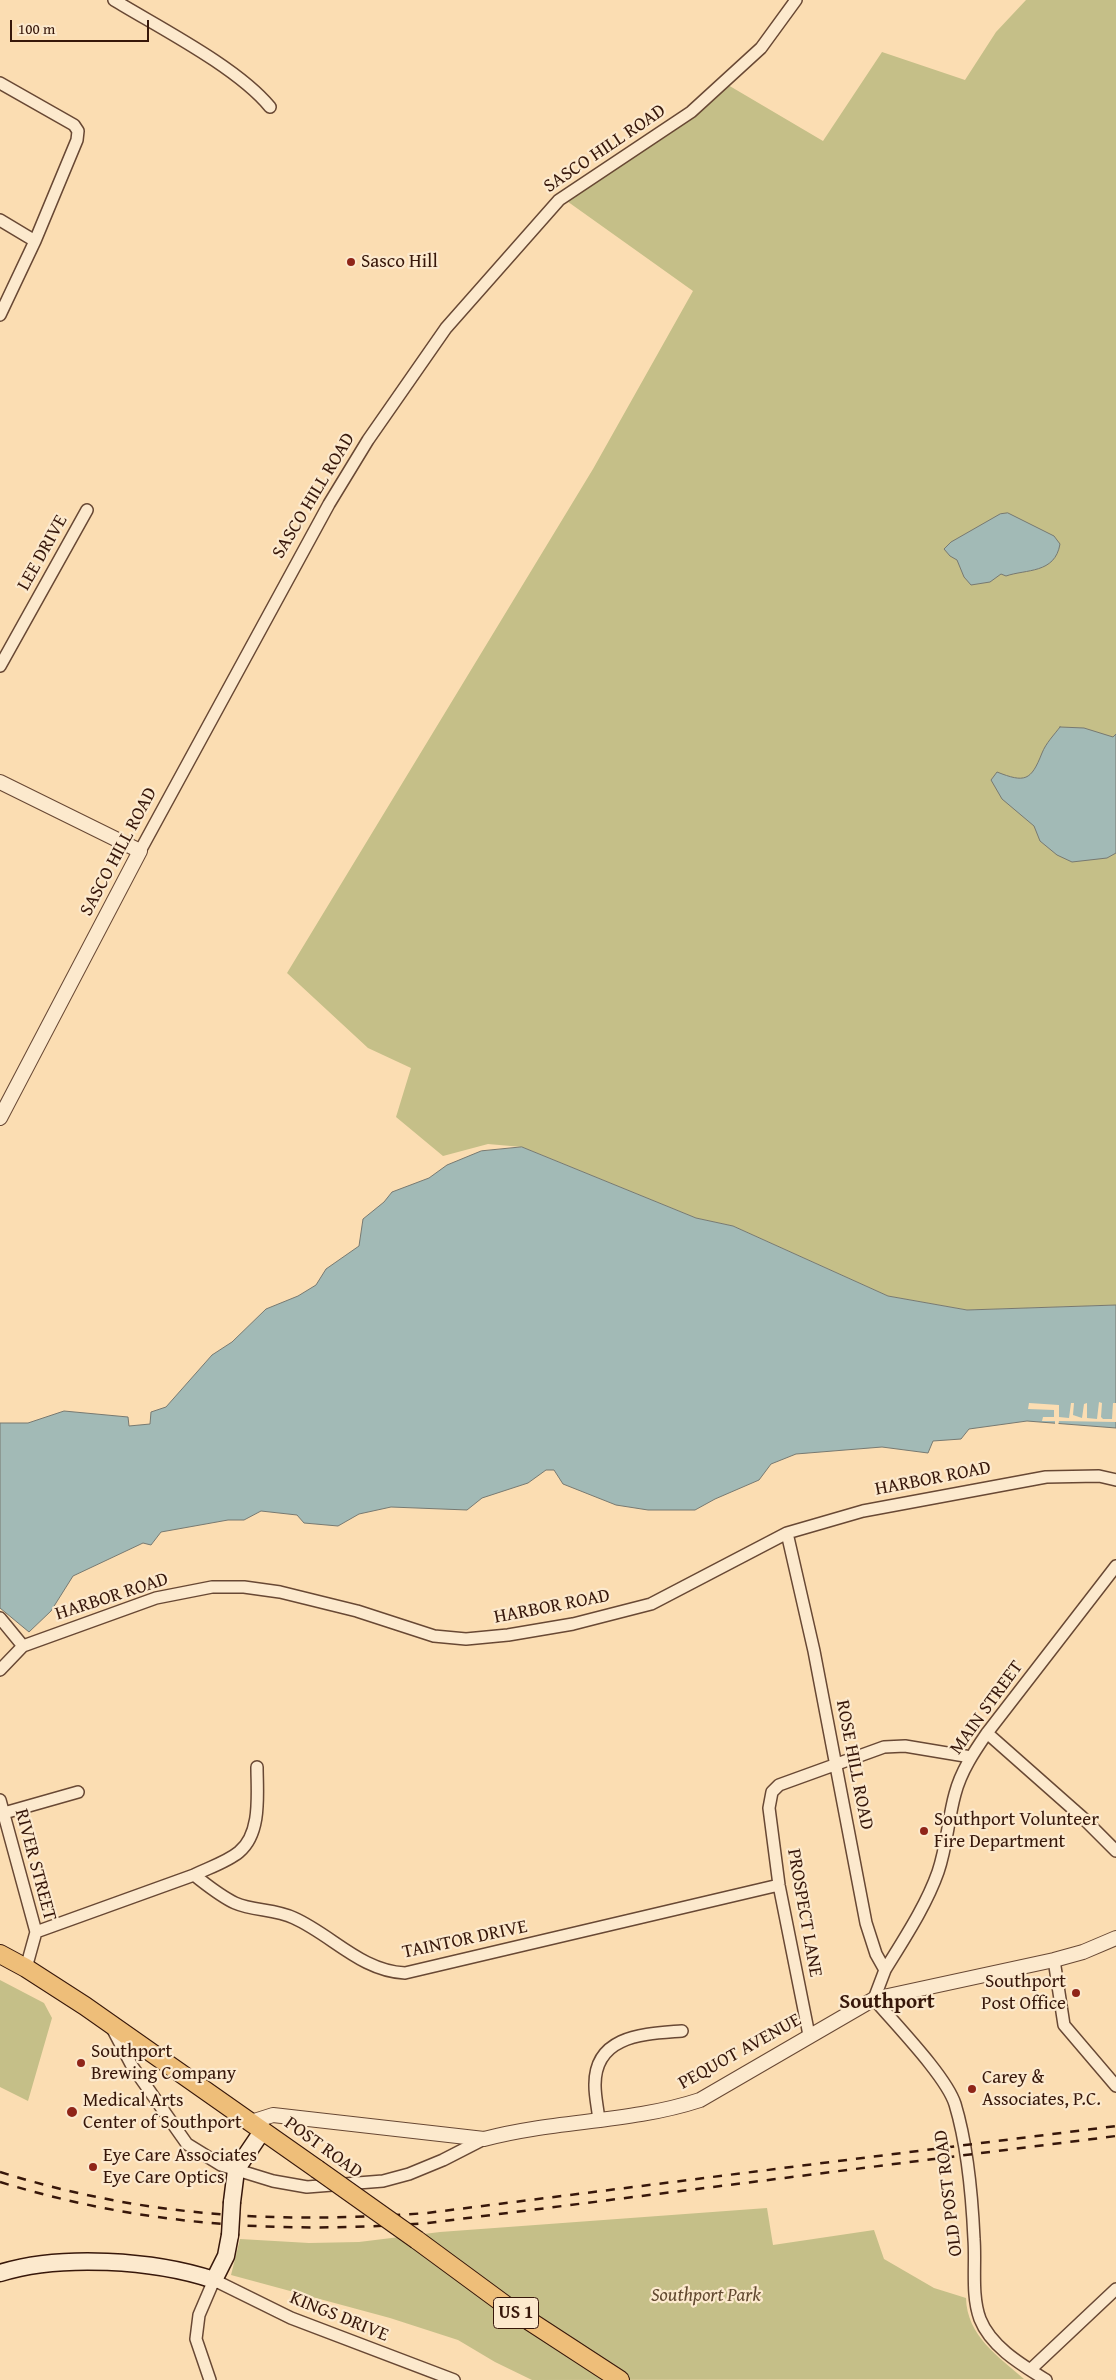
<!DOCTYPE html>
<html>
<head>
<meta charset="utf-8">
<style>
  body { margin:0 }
  #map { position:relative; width:1116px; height:2380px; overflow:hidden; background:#fbddb2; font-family:"Gentium Book Plus",serif }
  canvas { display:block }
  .scale { position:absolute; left:10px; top:20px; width:139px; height:22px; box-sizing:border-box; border:2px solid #37170a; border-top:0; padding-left:6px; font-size:15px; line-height:18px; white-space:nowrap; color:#37170a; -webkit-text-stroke:4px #fce9cd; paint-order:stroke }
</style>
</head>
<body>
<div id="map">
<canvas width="1116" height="2380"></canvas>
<div class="scale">100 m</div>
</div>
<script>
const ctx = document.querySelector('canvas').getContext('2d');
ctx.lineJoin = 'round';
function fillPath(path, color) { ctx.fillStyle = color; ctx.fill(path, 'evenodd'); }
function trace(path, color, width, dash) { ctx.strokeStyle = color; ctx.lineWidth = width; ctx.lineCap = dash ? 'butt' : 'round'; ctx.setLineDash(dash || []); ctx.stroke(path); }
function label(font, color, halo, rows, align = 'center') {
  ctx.font = font + ' "Gentium Book Plus",serif'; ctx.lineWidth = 4.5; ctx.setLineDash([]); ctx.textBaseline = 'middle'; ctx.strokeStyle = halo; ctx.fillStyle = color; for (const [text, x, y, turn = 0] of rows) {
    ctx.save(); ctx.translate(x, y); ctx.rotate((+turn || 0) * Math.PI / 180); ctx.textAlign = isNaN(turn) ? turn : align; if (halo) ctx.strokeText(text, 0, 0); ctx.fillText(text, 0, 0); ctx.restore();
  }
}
fillPath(new Path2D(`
  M1026,0h90v1305l-149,5 -79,-14 -155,-70 -37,-8 -174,-71 -34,-3 -45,12 -47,-39 15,-49 -43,-20 -81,-75 306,-504 100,-178 -129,-92 103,-63 61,-51 95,56 59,-89 83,28 31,-48z
  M0,1980l44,23 8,15 -24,83 -28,-14z
  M767,2208l6,37 101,-15 10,29 50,29 32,10c1,38 32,58 58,81l-492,1 -37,-18 -37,-22 -68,-22 -159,-43 9,-36 69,4 50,-1 81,-10z`), '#c5bf88');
const water = new Path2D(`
  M1008,513l46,23 6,8c-5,30 -34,25 -54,32l-5,-2 -11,8 -19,3 -7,-8 -7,-17 -7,-4 -6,-7 7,-7 49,-28z
  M1060,727l24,1 29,9 3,-3v119l-9,5 -35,4 -15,-7 -17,-14 -6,-15 -32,-27 -11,-19 6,-8c28,11 34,9 45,-19 4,-10 12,-18 18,-26z
  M522,1147l174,71 37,8 155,70 79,14 149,-5v123l-89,-7 -58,8 -8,10 -28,2 -5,12 -46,-6 -86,7 -25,10 -12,16 -44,19 -20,11h-47l-32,-5 -53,-21 -9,-14h-8l-18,13 -46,15 -15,12 -76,-3 -32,7 -21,12 -34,-3 -7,-8 -36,-4 -17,9h-16l-67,12 -10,13 -8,-2 -70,33 -22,35 -22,21 -29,-24v-185h28l36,-12 64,6 1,9 21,-2 1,-12 15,-5 46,-52 20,-13 34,-33 32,-13 18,-11 10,-16 33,-23 4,-27 21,-17 8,-10 37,-14 18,-13 34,-14z`);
fillPath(water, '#a2bab6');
trace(water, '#777971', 1);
fillPath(new Path2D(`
  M1099,1402l3,1 -1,14 2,2h9l1,-16h3v19l-57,-1 -1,5 -3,-1v-4h-13l1,-4h11v-7l-26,-1 1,-6 30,2v12l10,1 2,-15h3l-1,12 9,3 2,-14 3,-1v15l10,1z`), '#fbddb2');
const minor = new Path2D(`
  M114,0c46,28 123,67 156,107
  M0,83l74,42 4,6 -1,9 -42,101 -35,74
  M0,220l35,21
  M0,666l87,-156
  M140,851l189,-347 39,-64 78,-112 113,-128 132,-88 70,-64 35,-48
  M787,1533l27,118 52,272 10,31 9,16 -11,29c21,25 72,77 81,105 13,43 17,91 19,135 2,25 -3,56 6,80 11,28 42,46 66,61
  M0,1618l23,28 133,-48 56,-11h32l36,5 77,19 77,25 32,3 42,-4 65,-11 78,-20 136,-71 76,-22 183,-34 53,-1 17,4
  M0,1670l23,-24
  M987,1733l95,84 34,34
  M0,1800l36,132 -10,36
  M4,1813l74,-21
  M194,1875c14,-7 33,-13 45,-23 23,-19 18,-59 18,-85
  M36,1932l158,-57c13,10 26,21 41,28 18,8 40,6 59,15 38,17 67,53 111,55l374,-88
  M1054,1960l10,65 52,61
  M885,1970c19,-31 41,-64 53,-98 9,-26 10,-53 17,-78 6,-23 19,-42 32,-61l129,-167
  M111,2026l21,40 55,78 34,21 52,16 34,6 76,-6 26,-7 34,-14 41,-21
  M809,2035l-30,-150 -10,-77 3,-16 7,-7 105,-38 21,-1 66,11
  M599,2121c-1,-12 -4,-24 -4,-35 -1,-52 51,-52 87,-55
  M1030,2370l86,-81
  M210,2380l-14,-41 3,-24 15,-35 77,38 163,62`);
const tertiary = new Path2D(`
  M0,782l140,69 -140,267
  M251,2122l22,-7 211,24c71,-19 146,-16 216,-39l174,-101 180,-39 29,-8 33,-14`);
const secondary = new Path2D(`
  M232,2202l4,-32 27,-40
  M0,2273c61,-19 154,-13 214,7l12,-24 4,-21`);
const primary = new Path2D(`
  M0,1954l26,14 59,38 232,163
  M417,2240l91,67 112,73`);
trace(minor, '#684834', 14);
trace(tertiary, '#684834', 16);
trace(secondary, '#37170a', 19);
trace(primary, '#37170a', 20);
trace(minor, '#fce9cd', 11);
trace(tertiary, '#fce9cd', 14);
trace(secondary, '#fce9cd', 16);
trace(primary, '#eebe79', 18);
trace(new Path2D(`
  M0,2172c144,45 277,52 427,41l689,-87
  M0,2182c143,44 280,52 428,41l688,-87`), '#37170a', 2.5, [9, 9]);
const secondaryBridge = new Path2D(`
  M230,2235l2,-33`);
const primaryBridge = new Path2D(`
  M317,2169l100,71`);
trace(secondaryBridge, '#37170a', 19, []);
trace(primaryBridge, '#37170a', 20, []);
trace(secondaryBridge, '#fce9cd', 16);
trace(primaryBridge, '#eebe79', 18);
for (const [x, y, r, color] of [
  [351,262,5,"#8f2418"],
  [924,1831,5,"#8f2418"],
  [1076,1993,5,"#8f2418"],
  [81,2063,5,"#8f2418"],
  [972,2089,5,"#8f2418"],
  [72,2112,6,"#8f2418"],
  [93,2167,5,"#8f2418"]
]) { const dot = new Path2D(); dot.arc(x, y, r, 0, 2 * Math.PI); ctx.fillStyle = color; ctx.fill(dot); trace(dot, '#fce9cd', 2); }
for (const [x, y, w] of [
  [516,2313,45]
]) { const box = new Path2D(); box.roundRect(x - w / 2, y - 15.5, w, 31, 4); ctx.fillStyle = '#fce9cd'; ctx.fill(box); trace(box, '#37170a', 1); }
label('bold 18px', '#37170a', null, [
  ["US 1",516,2313]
]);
label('19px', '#37170a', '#fce9cd', [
  ["SASCO HILL ROAD",605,149,-34],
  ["SASCO HILL ROAD",314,496,-59],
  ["LEE DRIVE",43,553,-61],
  ["SASCO HILL ROAD",119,852,-62],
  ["HARBOR ROAD",933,1479,-11],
  ["HARBOR ROAD",112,1597,-18],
  ["HARBOR ROAD",552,1607,-11],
  ["MAIN STREET",987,1708,-54],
  ["ROSE HILL ROAD",854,1765,79],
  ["RIVER STREET",35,1865,75],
  ["PROSPECT LANE",804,1913,80],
  ["TAINTOR DRIVE",465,1940,-12],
  ["PEQUOT AVENUE",740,2052,-29],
  ["POST ROAD",323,2148,36],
  ["OLD POST ROAD",949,2193,-97],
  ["KINGS DRIVE",339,2317,22]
]);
label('19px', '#37170a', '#fce9cd', [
  ["Sasco Hill",361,262],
  ["Southport Volunteer",934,1820],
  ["Fire Department",934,1842],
  ["Southport",1066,1982,"right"],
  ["Post Office",1066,2004,"right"],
  ["Southport",91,2052],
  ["Brewing Company",91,2074],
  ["Carey &",982,2078],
  ["Associates, P.C.",982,2100],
  ["Medical Arts",83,2101],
  ["Center of Southport",83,2123],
  ["Eye Care Associates",103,2156],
  ["Eye Care Optics",103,2178]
], 'left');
label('italic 19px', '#624930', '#fce9cd', [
  ["Southport Park",706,2296]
]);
label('bold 21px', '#37170a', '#fce9cd', [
  ["Southport",887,2003]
]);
</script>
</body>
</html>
